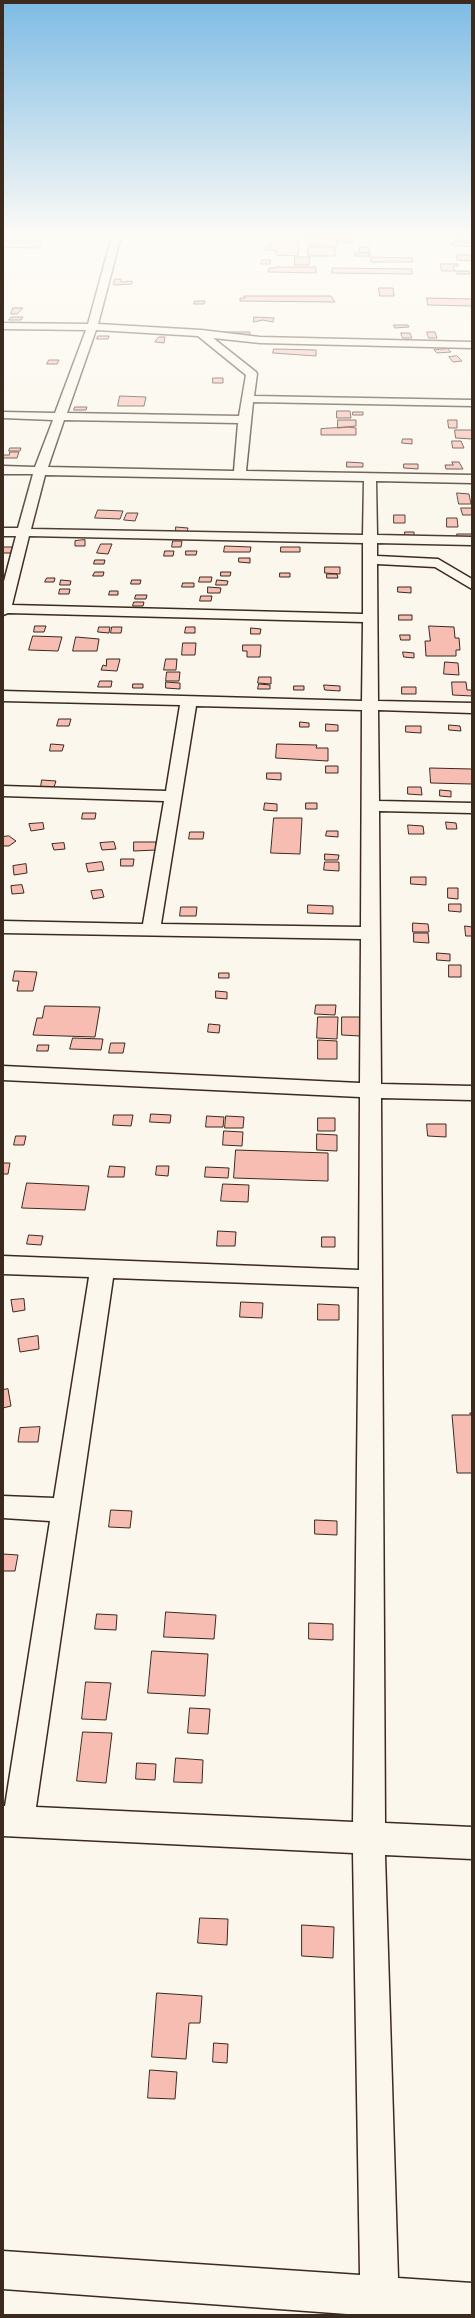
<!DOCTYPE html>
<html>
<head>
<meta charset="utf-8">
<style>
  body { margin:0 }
  #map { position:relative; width:475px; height:2318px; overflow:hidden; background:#fbf7ec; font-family:Dekko,sans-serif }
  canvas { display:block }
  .frame { position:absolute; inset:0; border:4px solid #3b2a1e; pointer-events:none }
</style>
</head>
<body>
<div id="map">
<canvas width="475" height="2318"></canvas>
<div class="frame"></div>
</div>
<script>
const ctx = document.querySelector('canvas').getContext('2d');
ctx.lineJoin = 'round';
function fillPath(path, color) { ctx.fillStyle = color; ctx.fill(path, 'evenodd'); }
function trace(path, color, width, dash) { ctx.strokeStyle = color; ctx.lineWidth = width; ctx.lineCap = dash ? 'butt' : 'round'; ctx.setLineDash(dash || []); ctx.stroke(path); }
const building = new Path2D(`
  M308,236h29l-1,10 -27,-1v-4l5,-1h-7z
  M457,236l15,1v4l-17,-1z
  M338,237h16l-1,6 -15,-1z
  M3,240l39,1 -4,7 -35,-1z
  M275,240h24l-1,16 -22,-1v-5h-10v-4h5v-3h4z
  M454,241l18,2v4l-21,-2z
  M308,247h27v9h-27z
  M360,247h9v6l-9,-1z
  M355,253h15v3h-15z
  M457,255h15v6l-15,-1z
  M295,257h15l-1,8h-14z
  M371,257l41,1 1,4h-42z
  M262,260h9l-1,4h-9z
  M441,264h17v2h-5l2,5h-13z
  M274,267h42v6l-48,-1 1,-4h5z
  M333,268l79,1v5l-80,-1z
  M456,271h13l1,3h-13z
  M115,279h6v3l11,-1v3l-18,1z
  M379,288h14l1,8h-14z
  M244,296h87l4,6 -95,-1v-3h5z
  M427,298l45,1v7l-44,-1z
  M195,301h10l-1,3h-10z
  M13,308h10l-6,6h-6z
  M11,317h12l-2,3h-12z
  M254,317l20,1 -1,4 -10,-2 -9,2z
  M394,325h14l1,2 -14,1z
  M225,332h25v3l-26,-1z
  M427,332h8l2,6h-8z
  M401,333h9l2,5h-9z
  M98,336h11l-1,3h-11z
  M159,337h6l-1,6 -9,-1z
  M274,349l42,1v6l-43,-3z
  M448,349l3,3 -14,1 -3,-3z
  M457,356l5,5 -9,1 -4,-5z
  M49,360h10l-2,4h-10z
  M213,378h10v5h-10z
  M120,396l26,1 -2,9h-26z
  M75,407h12l-1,3h-12z
  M337,411h13l1,7h-14z
  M353,412h10v3h-10z
  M338,420h18v6l-18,2z
  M448,420h9v8h-8z
  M348,427l8,1v7h-35v-6z
  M455,430h17v9l-16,-1z
  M403,439h9v5l-10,-1z
  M452,441h9l3,7h-11z
  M10,448h11l-1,3h-11z
  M10,452h9l-2,6h-14v-3h6z
  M347,462l16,1v4h-16z
  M452,462h7l4,7h-17l-1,-4h8z
  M404,464h14v5l-14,-1z
  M457,493l12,1 2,10h-12z
  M461,508h11v7h-9z
  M98,510l25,1 -3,8 -25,-1z
  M127,513h11l-3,8 -11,-1z
  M394,515h11v8h-11z
  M447,518h10l1,9h-11z
  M176,527l12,1 -1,4 -11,-1z
  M405,532h9v4h-9z
  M457,534h15v4h-14z
  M85,540v6h-10v-5z
  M173,541h9l-1,6h-9z
  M101,544h11l-4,10 -11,-1z
  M225,546l26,1 -1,5h-26z
  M3,547h12l-2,6h-10z
  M281,547h19v5h-19z
  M165,551h9l-1,5h-9z
  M186,551h11l-1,4h-10z
  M239,558h11v5l-11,-1z
  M95,560h10l-1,4h-10z
  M325,567h15v7l-15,-1z
  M95,572h9l-1,4h-10z
  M221,572h10l-1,4h-9z
  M280,573h10v4h-10z
  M327,574h10l1,4h-11z
  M200,577h12l-1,5h-12z
  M47,578h8l-1,4h-9z
  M61,580l10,1 -1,4h-10z
  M132,580h9l-1,4h-9z
  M217,580l11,1 -1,4h-11z
  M183,583h11v4h-12z
  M208,587l13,1 -1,5h-12z
  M398,587h13v6l-13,-1z
  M60,589h10l-1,5h-10z
  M110,591h8v4h-9z
  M136,595h11l-1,4h-11z
  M201,596h11l-1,5h-11z
  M134,602h10l-1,4h-10z
  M399,615h13v5h-13z
  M35,626h11l-2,6h-10z
  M429,626l25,1 1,11h4l1,12h-4v6h-30l-1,-15h5z
  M99,627h11l-1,6 -11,-1z
  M112,627h10l-1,6h-10z
  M186,627h9v6h-10z
  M251,628l10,1 -1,5h-9z
  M400,635h10v5h-9z
  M33,636l29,1 -4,14 -29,-1z
  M76,637l23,2 -2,12h-24z
  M183,643h13l-1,12h-13z
  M243,645h18l-1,12h-13v-6h-4z
  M403,652l11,1v5l-10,-1z
  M107,659h13l-3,12 -16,-1 2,-5 3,1z
  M166,659h11l-1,11h-12z
  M445,662l13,1 1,12 -15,-1z
  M167,672h13l-1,9h-13z
  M259,677h12v7l-13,-1z
  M100,681h12l-1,6h-13z
  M166,682l14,1v6l-14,-1z
  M452,682h14l1,8h5v6l-19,-1z
  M133,684h10v4h-10z
  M259,684l11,1v4h-12z
  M324,685l16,1v5l-15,-1z
  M294,686h10v4h-10z
  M402,687h14v7h-14z
  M59,719h12l-2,7h-12z
  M300,722l9,1v4h-9z
  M326,724l12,1v6h-12z
  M449,725l11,1 1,5 -12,-1z
  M406,726h15v7l-15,-1z
  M51,744l13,1 -2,6h-12z
  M277,744l40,1 -1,3h12v13l-52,-3z
  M326,766h12v7h-12z
  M430,768l42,1v15l-41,-1z
  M267,773h14v7l-14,-1z
  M42,780l14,1 -2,6h-13z
  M408,787h13l1,8 -14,-1z
  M440,790l11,1v6l-11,-1z
  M265,803l12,1v7l-13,-1z
  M306,803h11v6h-11z
  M83,813h13l-1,6h-13z
  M274,818h28l-2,36 -29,-1z
  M446,822l10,1 1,6h-10z
  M43,823l1,6 -13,2 -2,-7z
  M408,825l15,1 1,8h-15z
  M327,831h11v6l-12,-1z
  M190,832h14l-1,7h-14z
  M9,836l7,5 -7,5h-6v-9z
  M114,842l2,7 -14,1 -2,-7z
  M134,842h22v8l-22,1z
  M64,843l1,6 -11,1 -2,-6z
  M325,854l14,1 -1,5h-13z
  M121,859h13l-1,7h-12z
  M102,862l2,8 -16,2 -2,-8z
  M325,862h14v9l-15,-1z
  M26,864l1,9 -13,2 -1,-9z
  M411,877h15v8l-15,-1z
  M22,885l2,8 -12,1 -1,-8z
  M448,888h10v11l-10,-1z
  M102,890l2,7 -11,2 -2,-8z
  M449,904h12v8l-12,-1z
  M308,905l25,1v8l-25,-1z
  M181,907h16l-1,9h-16z
  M413,923l15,1 1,8h-16z
  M465,926l7,1v9h-6z
  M414,933h14l1,10 -15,-1z
  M437,953l13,1v7l-13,-1z
  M449,965h12v12h-12z
  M15,971l22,1 -4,19h-16l2,-10h-6z
  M219,973h10v5h-10z
  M216,991l11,1v7l-11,-1z
  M316,1005h20l-1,10 -20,-1z
  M45,1006l55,1 -5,30 -62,-2 4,-17h5z
  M318,1017h20l-1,22 -20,-1z
  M342,1017h19l-1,19 -18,-1z
  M209,1024l11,1 -1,8 -11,-1z
  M73,1038l30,1 -2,11 -31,-1z
  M318,1040l19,1v18h-19z
  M111,1043h14l-2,10h-14z
  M38,1045h11l-1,6h-11z
  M151,1114l20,1 -1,8 -20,-1z
  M114,1115h19l-2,11 -18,-1z
  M207,1116l17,1 -1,10h-17z
  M226,1116l18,1 -1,11h-18z
  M318,1118h17v13h-17z
  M427,1124h19v13l-18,-1z
  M224,1131l19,1 -1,14 -19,-1z
  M317,1134l20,1v16l-20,-1z
  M16,1136h10l-2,9h-10z
  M236,1150l92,3v28l-94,-3z
  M3,1163h7l-2,11h-5z
  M110,1166l15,1 -1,10h-16z
  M157,1166h12l-1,10 -12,-1z
  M206,1167l23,1 -1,10 -23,-1z
  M27,1183l62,3 -4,24 -63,-2z
  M223,1184l26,1 -1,17 -27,-1z
  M218,1231l18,1 -1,14h-18z
  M29,1235l14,1 -2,9 -14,-1z
  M322,1237h13v10h-13z
  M24,1299l1,11 -12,2 -2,-12z
  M241,1302l22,1 -1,15 -22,-1z
  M318,1304l21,1v15h-21z
  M38,1336l1,13 -19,3 -2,-13z
  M8,1389l3,17 -8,2v-18z
  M470,1413h2v60h-15l-5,-58h19z
  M40,1427l-2,15h-20l2,-14z
  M111,1510l21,1 -2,17 -21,-1z
  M315,1520l22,1v14l-22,-1z
  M3,1554l15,1 -3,16h-12z
  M166,1612l50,3 -2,24 -50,-2z
  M97,1614l20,1 -1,15 -21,-1z
  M309,1623l24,1v16l-24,-1z
  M152,1651l56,3 -3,42 -57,-3z
  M86,1682l25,1 -5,37 -24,-1z
  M190,1708l20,1 -2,25 -20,-1z
  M83,1732l29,1 -6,50 -29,-2z
  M176,1758l27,2 -1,23 -28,-1z
  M137,1763l19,1 -1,16 -19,-1z
  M200,1918l28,1 -1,26 -29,-2z
  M302,1925l32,2 -1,31 -31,-2z
  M157,1993l45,3 -2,27h-11l-3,36 -34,-2z
  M214,2043l14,1 -1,19 -14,-1z
  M150,2070l27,2 -2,27 -27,-1z`);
fillPath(building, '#f8bdb2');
trace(building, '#3b2a1e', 1);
const street = new Path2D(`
  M112,236h9l-23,88 103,6 59,7 212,5v6l-212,-5 -47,-5 43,34 1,2 -3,22 218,4v6l-219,-4 -7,69 226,4v8l-96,-2 1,54 95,2v8l-95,-2v13l61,3 34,20v10l-37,-22 -58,-3 1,137 94,2v10l-94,-3 1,91 93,2v10l-93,-2 2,273 91,2v14l-91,-2 4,725 87,4v32l-87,-4 13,423 74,5v32h-111l-358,-26v-38l357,24 -7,-422 -350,-17v-30h2l45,-285 -47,-3v-22l51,2 35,-221 -86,-3v-18l356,14 1,-173 -357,-17v-14l357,17 1,-144 -358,-6v-12l140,3 21,-123 -161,-5v-10l163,5 14,-86 -177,-4v-10l359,10 1,-79 -355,-9 -5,2v-30l13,-49h-13v-8h15l15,-54h-30v-8l32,1 18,-47 -50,-2v-6l52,1 31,-83 -83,-1v-6l85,1zM96,330l102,6 48,39 -7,41 -172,-3zM64,420l174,3 -4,48 -186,-4zM45,475l319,6 -1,54 -332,-6zM29,536l334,7v71l-351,-9zM196,706l166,4 -1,217 -200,-3zM113,1278l246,9 -6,535 -317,-15z`);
trace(street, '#3b2a1e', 3);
fillPath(street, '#fbf7ec');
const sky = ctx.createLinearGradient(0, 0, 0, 561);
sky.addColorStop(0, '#7dbbe4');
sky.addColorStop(0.42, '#fdfbf6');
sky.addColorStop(1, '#fdfbf600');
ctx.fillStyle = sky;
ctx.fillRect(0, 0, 475, 561);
</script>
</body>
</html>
